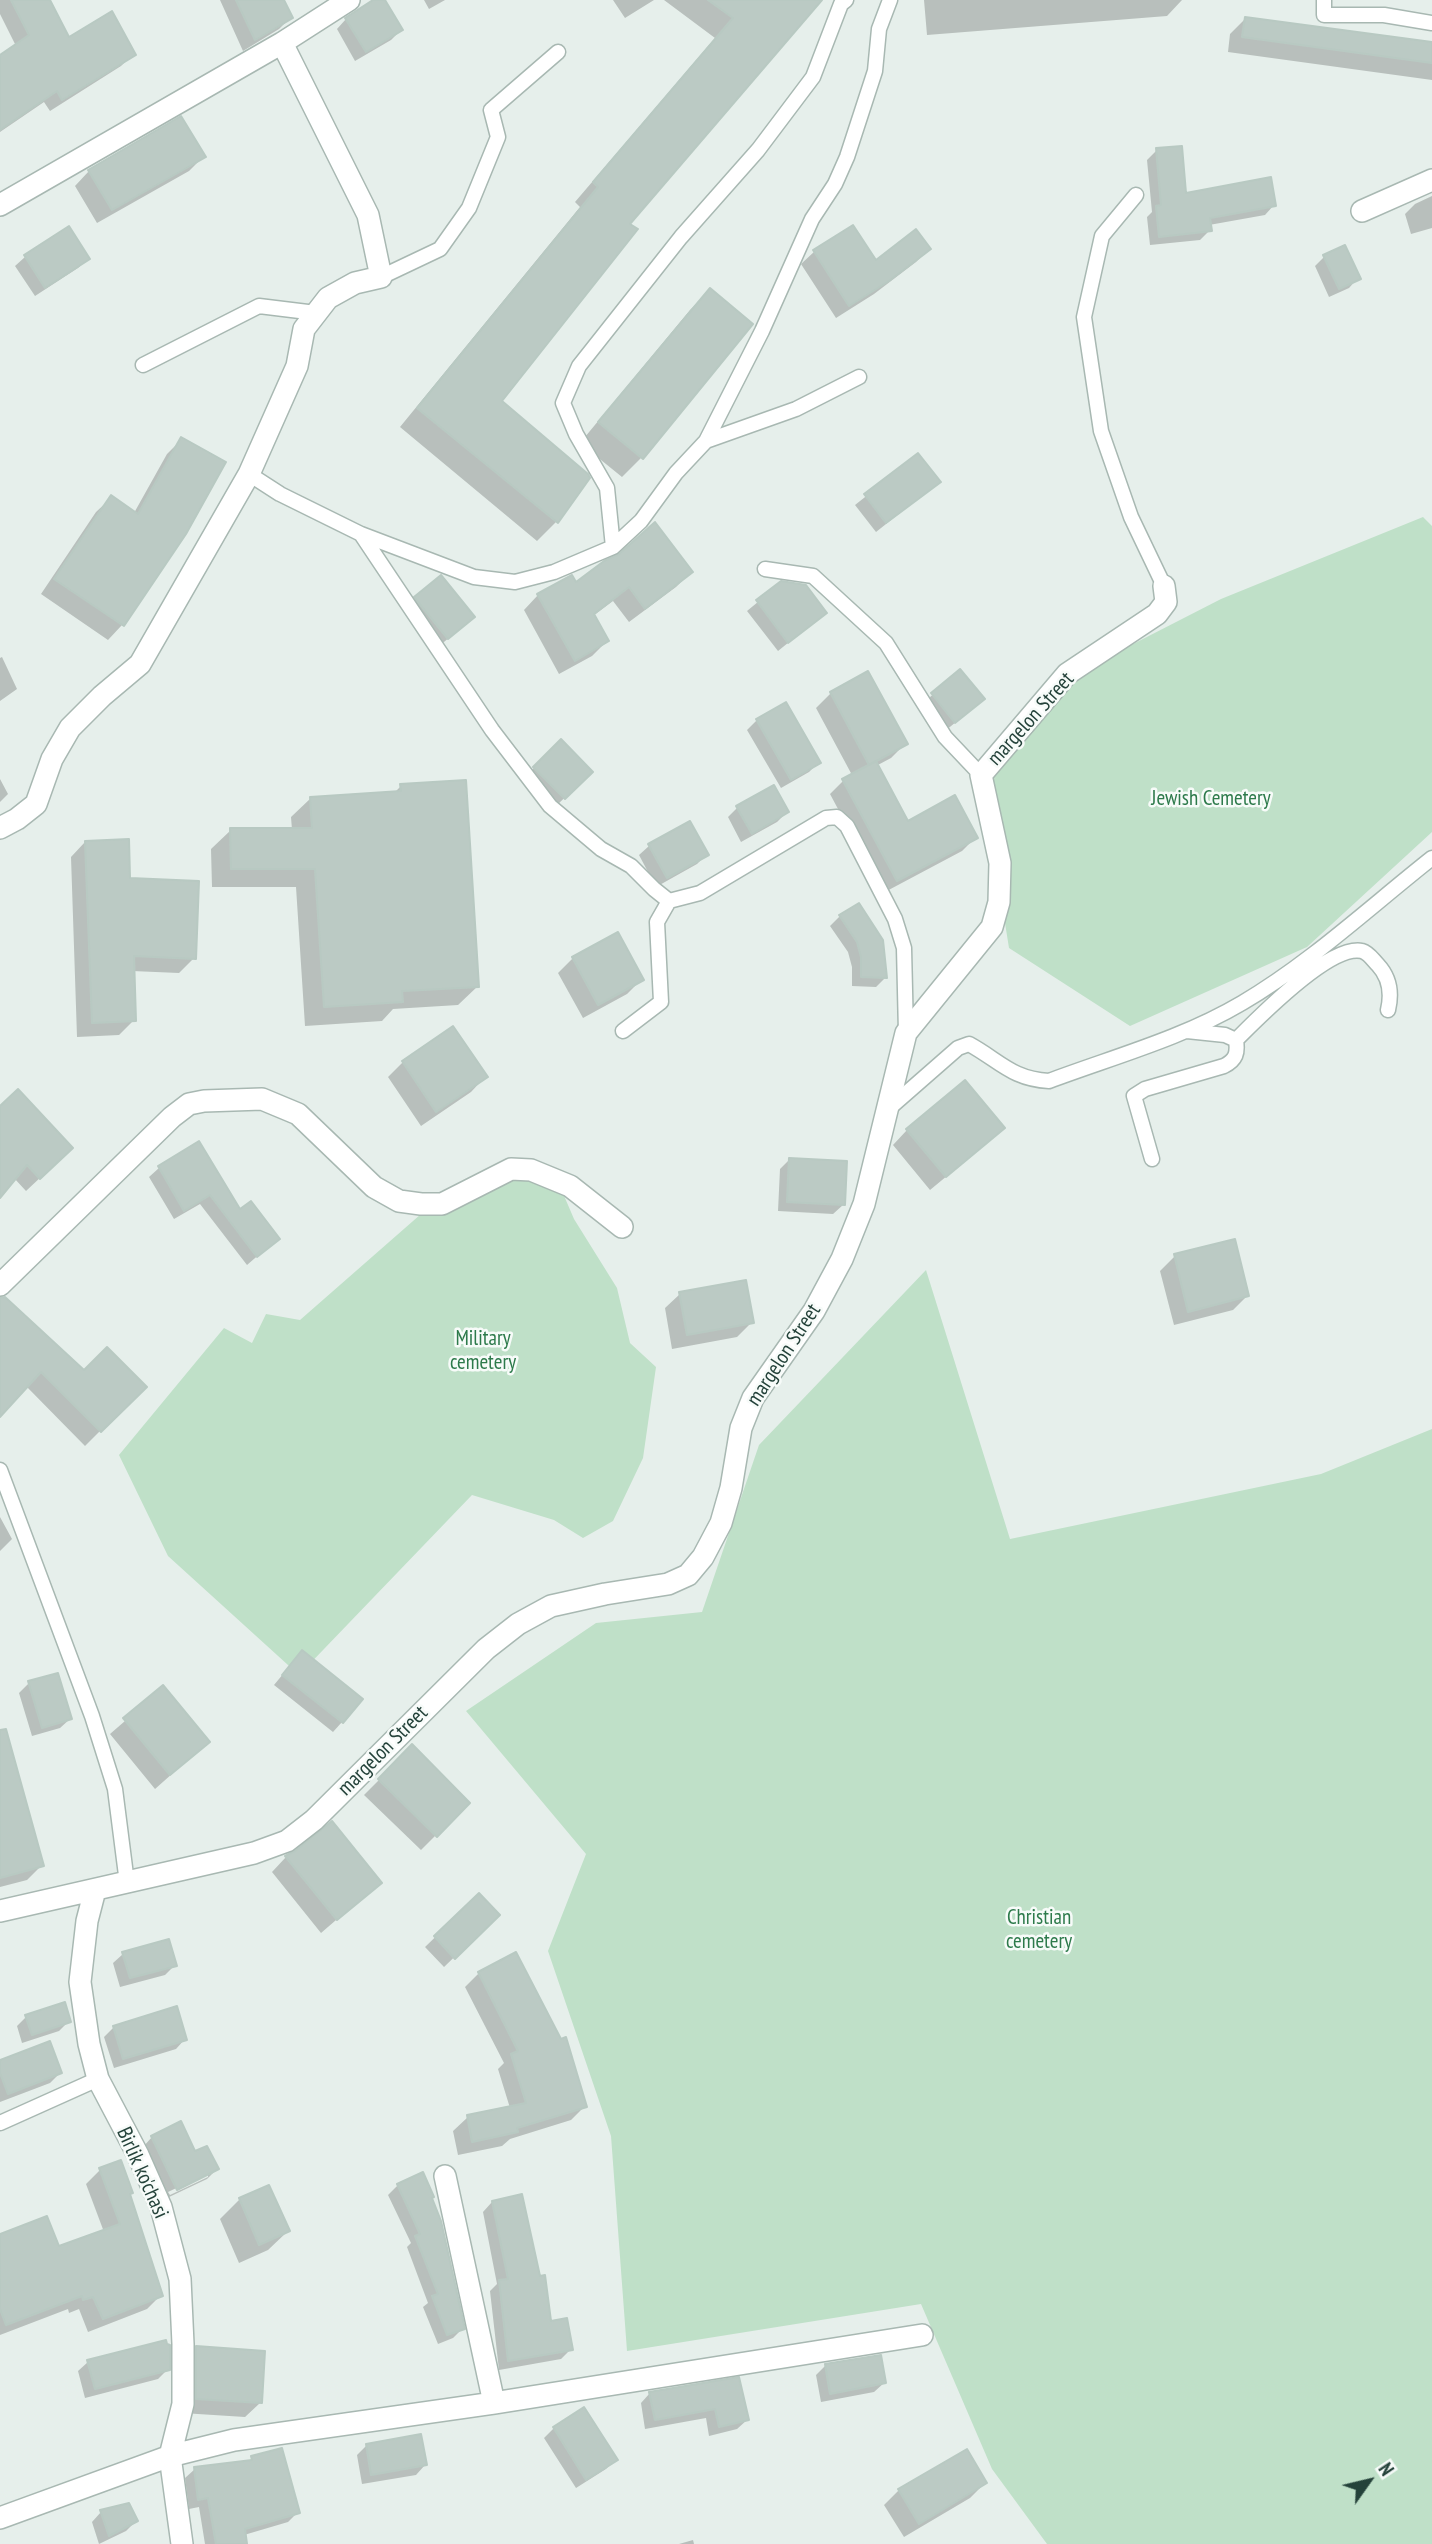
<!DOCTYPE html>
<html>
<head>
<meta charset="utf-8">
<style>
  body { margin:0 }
  #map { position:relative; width:1432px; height:2544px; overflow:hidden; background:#e6efeb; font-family:"PT Sans Narrow",sans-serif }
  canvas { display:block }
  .north { position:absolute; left:1334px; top:2446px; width:70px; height:70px; -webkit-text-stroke:5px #f7fbf9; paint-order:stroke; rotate:56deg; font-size:19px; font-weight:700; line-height:28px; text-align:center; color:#24423a }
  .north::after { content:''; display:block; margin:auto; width:24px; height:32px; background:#24423a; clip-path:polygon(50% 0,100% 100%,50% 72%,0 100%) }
</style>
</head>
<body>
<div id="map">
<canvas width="1432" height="2544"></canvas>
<div class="north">N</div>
</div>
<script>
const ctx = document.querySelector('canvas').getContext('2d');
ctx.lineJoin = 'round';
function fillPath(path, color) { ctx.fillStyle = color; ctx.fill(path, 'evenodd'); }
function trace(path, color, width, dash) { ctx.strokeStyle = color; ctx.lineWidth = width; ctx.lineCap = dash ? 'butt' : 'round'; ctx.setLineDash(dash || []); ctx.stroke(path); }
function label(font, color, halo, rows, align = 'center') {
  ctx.font = font + ' "PT Sans Narrow",sans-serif'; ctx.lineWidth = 5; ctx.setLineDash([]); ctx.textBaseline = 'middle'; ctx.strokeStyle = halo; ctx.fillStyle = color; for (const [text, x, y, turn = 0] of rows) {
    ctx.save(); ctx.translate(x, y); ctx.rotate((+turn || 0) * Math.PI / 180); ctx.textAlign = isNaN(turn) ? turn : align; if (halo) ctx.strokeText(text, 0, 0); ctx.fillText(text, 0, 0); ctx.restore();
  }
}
fillPath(new Path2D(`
  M1423,517l9,9v306l-125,115 -177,79 -121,-78 -27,-169 75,-96 164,-84z
  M516,1158l40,19 18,42 43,69 13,55 26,24 -13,91 -30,63 -30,17 -29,-18 -82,-25 -173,180 -131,-119 -49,-101 105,-127 28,15 14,-29 34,6 145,-127z
  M926,1270l84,269 311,-65 111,-45v1115h-385l-55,-75 -71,-165 -294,47 -16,-215 -63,-185 38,-97 -120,-143 130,-88 106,-11 57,-167z`), '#bfe0c8');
fillPath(new Path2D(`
  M0,0h48l20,40 65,14 -12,12 -71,45 -6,-9 -44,30v-75l16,-11 -16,-32z
  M220,0h62l9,17 -12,12 -36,22z
  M377,0h6l18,30 -10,10 -36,21 -18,-32 9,-10z
  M424,0h21l-16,9z
  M613,0h41l-29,18z
  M664,0h149l-185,224 -129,177 89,77 -32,44 -19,19 -137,-114 180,-220 -5,-5 140,-164z
  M924,0h258l-15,16 -240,19z
  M1245,19l187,25v36l-204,-28 2,-18z
  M1157,150l27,45 90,10 -9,10 -56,10 1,5 -10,10 -50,5 -3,-28 5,-5 -5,-52z
  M204,156l-15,15 -92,52 -22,-37 14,-15z
  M1432,196v32l-21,6 -6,-20 10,-10z
  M69,229l19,30 -10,9 -43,28 -20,-30 10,-9z
  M929,249l-13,13 -42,32 -38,24 -35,-54 14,-13 60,11z
  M1324,257l34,21 -9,10 -20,9 -14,-31z
  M710,290l-69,168 -19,19 -42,-34 110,-133z
  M182,439l-60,186 -14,15 -67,-46 55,-82 15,-14 23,15 33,-59z
  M918,455l21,27 -63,50 -21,-27z
  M691,572l-15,15 -47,35 -16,-21 -20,15 14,25 -15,15 -33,18 -35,-64 14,-15 38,-10z
  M781,583l44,30 -47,38 -31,-40z
  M416,598l47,28 -25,21 -32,-39z
  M2,657l15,32 -17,12v-43z
  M960,671l13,37 -28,23 -23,-27z
  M831,693l74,51 -14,14 -15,8 31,57 69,14 -14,14 -79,42 -53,-99 14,-14 8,-5 -36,-67z
  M757,720l62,42 -10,10 -28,16 -34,-58z
  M561,741l30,31 -37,36 -29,-31z
  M0,779l8,15 -8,8z
  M401,786l77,200 -20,19 -65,4 -11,12 -77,5 -9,-139h-84l-1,-38 20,-19h61l-1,-13 20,-19 83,-5z
  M737,808l50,4 -10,10 -36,20 -13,-25z
  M689,823l18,31 -10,10 -41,23 -17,-32 10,-9z
  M85,842l44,37 65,79 -15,15 -47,-2 2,49 -15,15 -42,2 -6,-180z
  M858,905l27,73 -9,9 -24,-1v-19l-4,-15 -18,-26 10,-10z
  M573,958l69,21 -15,15 -44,24 -25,-45z
  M453,1029l32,48 -14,15 -50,34 -33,-49 15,-15z
  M0,1108l58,53 -32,30 -12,-13 -14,17z
  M907,1130l81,12 -58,48 -37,-45z
  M199,1144l41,68 37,27 -30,26 -47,-61 -26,15 -25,-42 10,-9z
  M790,1159l53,46 -10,9 -55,-3 2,-42z
  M1175,1256l72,40 -14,14 -59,15 -14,-54z
  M680,1294l72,28 -15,15 -65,12 -7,-41z
  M0,1309l84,64 60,14 -59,59 -59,-60 -26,28z
  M0,1517l12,22 -12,12z
  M293,1662l49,60 -9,10 -59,-47z
  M29,1683l41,36 -10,9 -28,8 -13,-43z
  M163,1688l45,54 -53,47 -45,-55z
  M412,1747l56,56 -47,47 -57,-55z
  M0,1752l42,113 -15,15 -27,7z
  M286,1857l93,26 -58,50 -49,-61z
  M479,1895l19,20 -54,52 -19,-20z
  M123,1954l52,11 -10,10 -45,12 -7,-24z
  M479,1973l106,133 -14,14 -61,19 -8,7 -44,9 -5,-24 15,-14 42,-9 -12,-39 6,-6 -39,-76z
  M26,2017l43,4 -10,10 -37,12 -5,-17z
  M114,2027l71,12 -9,10 -62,19 -10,-31z
  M0,2062l60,11 -10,10 -50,19z
  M152,2137l42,16 23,16 -10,10 -40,19 -24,-51zM208,2173v4l-38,18 -2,-3z
  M100,2170l31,23 -3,3 33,99 -14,14 -59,23 -9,-23 -10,4 -1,-4 -68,26v-99l58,12 46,-16 -18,-48z
  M398,2185l33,13 32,130 -10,10 -15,6 -15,-37 5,-4 -21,-56 4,-4 -23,-48z
  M269,2187l19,44 -20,19 -29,13 -19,-44 20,-20z
  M492,2202l46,75 11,46 22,26 -10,10 -62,11 -9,-79 7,-7 -14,-72z
  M197,2348l63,55 -15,14 -63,-4v-50z
  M88,2362l80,7 -10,10 -73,19 -7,-27z
  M826,2365l58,18 -10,9 -53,10 -5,-27z
  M738,2379l9,41 -10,9 -28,7 -3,-18 -61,11 -4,-26 9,-10z
  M583,2410l32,50 -9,9 -30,19 -32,-50 10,-10z
  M367,2445l58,20 -9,10 -54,9 -5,-29z
  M252,2458l46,54 -10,10 -44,13 1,9h-40l-6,-37 -10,2 -4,-31 10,-9 52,-6z
  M985,2483l-15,15 -66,39 -20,-32 15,-15z
  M101,2512l35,9 -10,10 -27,13 -7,-22z
  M693,2540l1,4h-15z`), '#0003');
const building = new Path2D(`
  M11,0h39l19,37 43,-26 24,44 -74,45 -5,-9 -57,39v-75l29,-20z
  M236,0h48l9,18 -38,22z
  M373,0h12l18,30 -37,22 -21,-34z
  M708,0h114l-192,224 8,5 -136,172 86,73 2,4 -32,45 -141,-115 181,-221 -5,-5 140,-164z
  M1245,17l187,25v21l-190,-26z
  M181,116l25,41 -94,53 -24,-40z
  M1182,146l4,47 85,-16 5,29 -66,12 2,13 -53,6 -3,-31 5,-1 -5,-57z
  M853,225l23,35 40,-31 15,20 -42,32 -40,25 -36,-56z
  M69,226l21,33 -45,29 -21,-33z
  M1345,245l16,34 -22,10 -16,-34z
  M710,288l43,36 -110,135 -45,-37z
  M181,437l45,25 -40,72 -62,92 -70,-47 57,-84 27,19z
  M918,453l23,29 -55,41 -22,-29z
  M655,522l38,50 -48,37 -16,-22 -35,27 15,27 -34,20 -38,-67 35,-19 4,7 28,-21 15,-7z
  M441,575l34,42 -27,22 -34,-42z
  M781,581l25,4 21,28 -39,30 -32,-43z
  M960,669l25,30 -30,24 -24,-30z
  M868,671l40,73 -39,21 -39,-73z
  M786,702l35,61 -30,17 -35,-61z
  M561,739l32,33 -28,27 -32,-32z
  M876,761l32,60 47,-26 23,43 -81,43 -55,-102z
  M466,780l13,207 -77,4 1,11 -79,5 -9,-138h-84l-1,-41h82l-2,-31 91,-6 -1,-7z
  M774,785l15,27 -37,22 -16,-28z
  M690,821l19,34 -42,23 -19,-34z
  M129,839l1,39 69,3 -3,78 -62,-3 2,65 -44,2 -7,-182z
  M859,903l24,37 4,38 -26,-1v-20l-4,-15 -18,-27z
  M618,932l26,48 -46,25 -26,-48z
  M453,1026l35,51 -52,35 -34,-51z
  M965,1080l40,48 -59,49 -40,-48z
  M18,1089l55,59 -33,31 -13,-14 -27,33v-92z
  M199,1141l41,68 11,-8 29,38 -23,18 -47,-62 -26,16 -26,-45z
  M789,1158l58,3 -2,44 -58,-3z
  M1235,1239l14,57 -61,16 -14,-58z
  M746,1280l8,43 -67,12 -8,-43z
  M5,1297l79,73 23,-23 40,40 -46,45 -60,-60 -41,45v-119z
  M302,1650l61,49 -20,24 -61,-48z
  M58,1673l14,46 -30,9 -14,-47z
  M163,1685l47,57 -40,33 -47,-57z
  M6,1729l38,137 -44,12v-148z
  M412,1744l58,59 -33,34 -59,-58z
  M332,1821l50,62 -45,37 -52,-64 10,-5z
  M479,1893l21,22 -45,44 -21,-23z
  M169,1939l8,27 -47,12 -8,-26z
  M516,1952l45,87 5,-2 21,70 -70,21 1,4 -46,10 -5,-27 59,-12 -15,-49 7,-3 -40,-79z
  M65,2002l6,20 -39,13 -7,-20z
  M177,2006l10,34 -64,19 -10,-33z
  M50,2041l12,32 -54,21 -8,-21v-13z
  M181,2121l14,30 12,-5 12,23 -42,21 -26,-54z
  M121,2160l12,33 -3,1 33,102 -60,23 -10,-22 -10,3 -1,-4 -76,29 -6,-16v-75l47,-18 12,30 61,-22 -21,-56z
  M423,2172l11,25 -2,1 9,23 24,108 -18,6 -15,-39 6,-2 -23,-58 5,-2 -23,-50z
  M269,2185l21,46 -31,14 -20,-47z
  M522,2194l18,82 5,-1 6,46 16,-3 6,32 -65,11 -9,-81 9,-1 -16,-78z
  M166,2340l1,4 3,1v25l-75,19 -8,-29z
  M196,2346l69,5 -3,52 -66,-4z
  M881,2355l5,28 -56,11 -5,-30z
  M739,2377l10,43 -30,7 -4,-18 -60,11 -6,-28z
  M584,2407l34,53 -32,20 -33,-53z
  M421,2434l6,31 -56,10 -5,-31z
  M282,2448l18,65 -55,16 2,15h-31l-8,-46 -10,2 -4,-33 58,-7 -1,-4z
  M967,2449l20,34 -68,41 -21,-35z
  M129,2503l9,18 -29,15 -9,-26z`);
fillPath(building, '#bbcac4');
trace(building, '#b8c9c2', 2);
const lane = new Path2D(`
  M1324,0v15h60l48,8
  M1136,195l-34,41 -18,81 17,114 30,86 33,69
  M381,277l59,-28 29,-41 29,-71 -7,-27 67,-58
  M143,365l116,-59 57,7
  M706,441l56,-110 50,-112 23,-35 12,-27 28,-86 4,-42 11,-29
  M249,474l31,20 81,40 113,43 41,5 39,-10 59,-25 28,-26 35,-48 30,-32 90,-32 63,-32
  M361,534l131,196 58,76 51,43 30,17 23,23 15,12 31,-8 126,-75 11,-1 10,9 48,93 9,29 2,85
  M613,547l-6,-59 -31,-54 -13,-31 16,-37 102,-129 77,-87 55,-73 28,-73 5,-4
  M765,569l48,7 73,67 59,94 36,38
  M623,1031l38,-29 -4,-80 12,-21
  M1236,1040c22,-22 94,-96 126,-89 7,2 11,9 16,14 12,13 14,28 10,45
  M886,1111l72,-63 11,-4c31,17 43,35 80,37 64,-24 134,-43 193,-78 68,-40 128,-96 190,-145
  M1152,1159l-18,-63 11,-7 79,-23c12,-6 14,-13 12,-26l-11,-5 -38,-4
  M0,1470l92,246 23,73 12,94
  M0,2123l98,-44`);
const street = new Path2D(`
  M0,205l282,-162 67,-43
  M1362,211l70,-31
  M0,828l17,-9 19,-15 16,-45 18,-31 32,-32 38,-32 109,-190 48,-108 7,-37 24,-31 27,-15 26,-6 -13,-62 -86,-172
  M0,1285l172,-168 17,-13 15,-3 58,-2 36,15 76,73 25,14 22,3h21l69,-35 20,1 39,16 52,41
  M95,1890l-8,31 -7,61 9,62 9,35 40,76 23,52 19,72 3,65v60l-13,52 12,88
  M0,1911l254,-58 33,-12 27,-21 172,-171 32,-25 33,-18 54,-12 63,-10 20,-9 15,-18 18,-34 10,-35 10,-60 12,-30 61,-87 28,-52 22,-55 42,-171 86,-106 7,-25 1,-39 -19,-88 86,-101 90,-60 9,-12 -2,-16
  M445,2176l49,227
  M0,2518l170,-62 64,-16 260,-37 428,-68`);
trace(lane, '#a8b8b2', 17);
trace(street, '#a8b8b2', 24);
trace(lane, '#fff', 14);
trace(street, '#fff', 21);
label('21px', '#24423a', '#f7fbf9', [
  ["margelon Street",1031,719,-48],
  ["margelon Street",784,1355,-57],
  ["margelon Street",383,1751,-45],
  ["Birlik ko'chasi",142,2173,66]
]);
label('21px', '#2d7a4b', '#f7fbf9', [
  ["Jewish Cemetery",1211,799],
  ["Military",483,1339],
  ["cemetery",483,1363],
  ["Christian",1039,1918],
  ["cemetery",1039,1942]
]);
</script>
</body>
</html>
